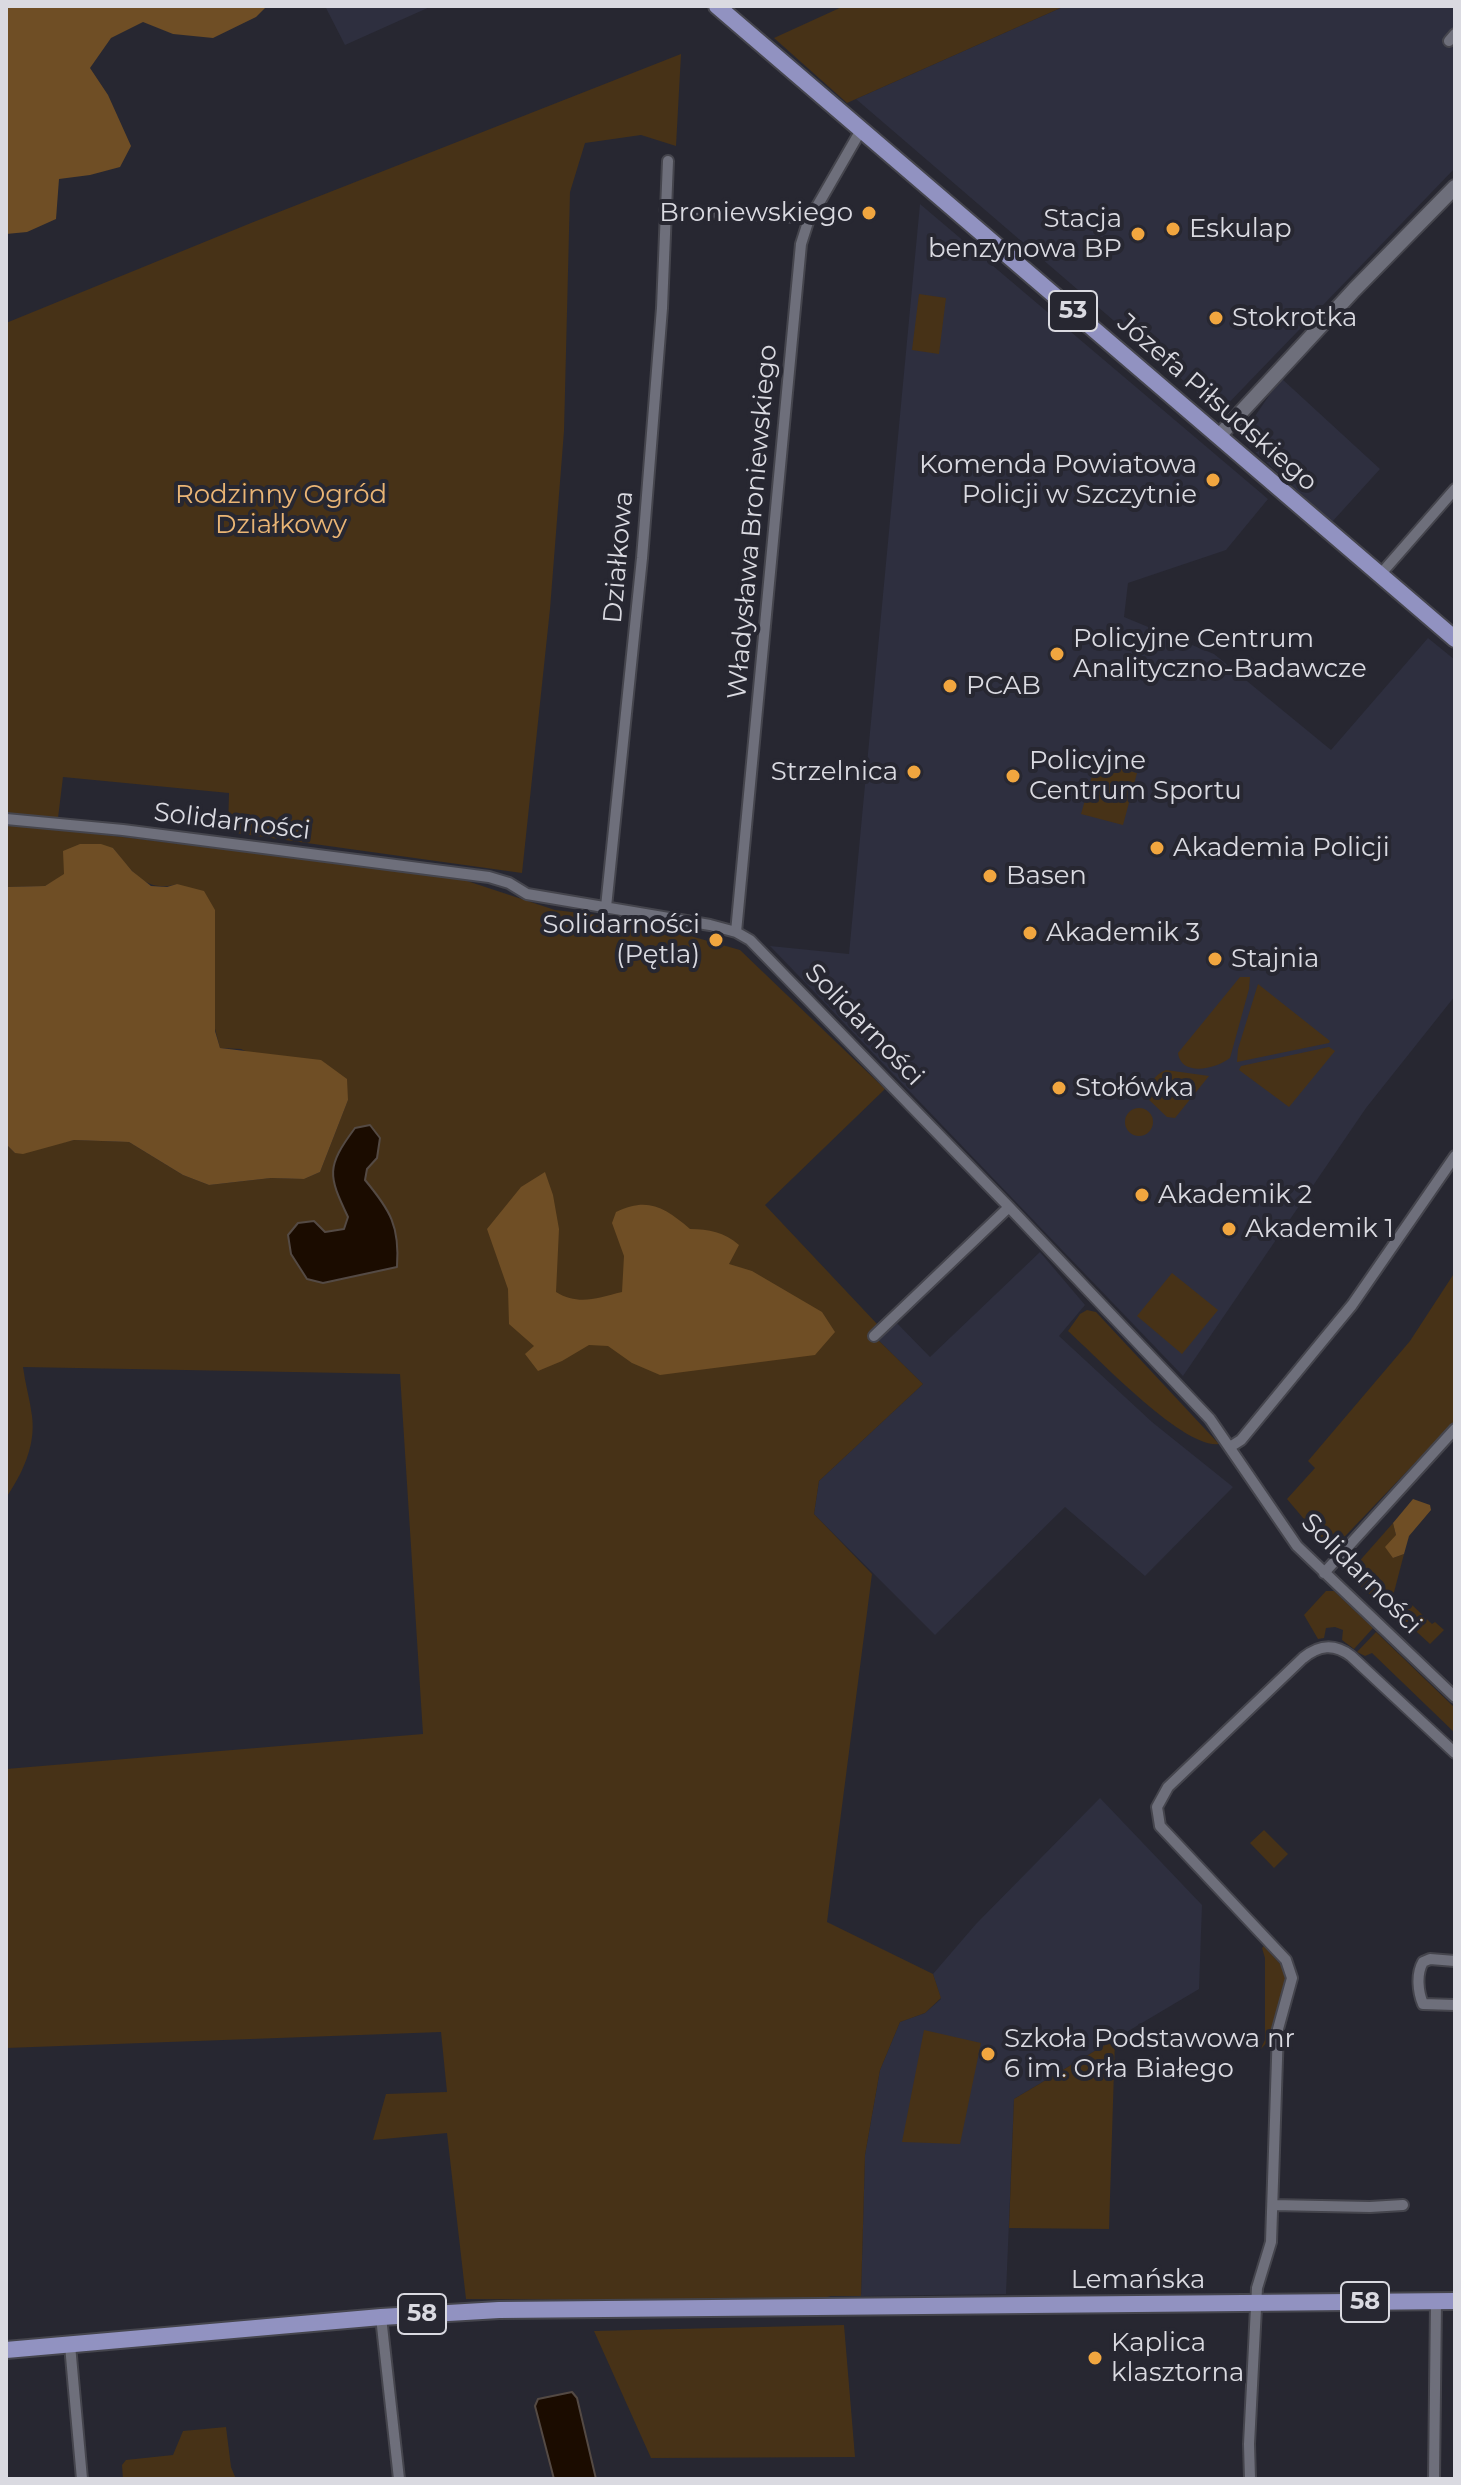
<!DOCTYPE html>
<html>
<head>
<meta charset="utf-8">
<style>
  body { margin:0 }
  #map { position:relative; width:1461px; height:2485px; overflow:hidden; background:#272731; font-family:Montserrat,sans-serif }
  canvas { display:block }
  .frame { position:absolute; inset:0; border:8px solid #dadae1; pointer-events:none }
</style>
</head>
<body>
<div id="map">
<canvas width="1461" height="2485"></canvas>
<div class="frame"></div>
</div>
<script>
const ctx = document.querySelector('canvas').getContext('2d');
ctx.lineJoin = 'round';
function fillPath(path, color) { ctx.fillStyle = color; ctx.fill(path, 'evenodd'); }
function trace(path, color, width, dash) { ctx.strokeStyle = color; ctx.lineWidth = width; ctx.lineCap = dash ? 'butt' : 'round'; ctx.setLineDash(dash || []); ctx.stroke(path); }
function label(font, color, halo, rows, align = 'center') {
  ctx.font = font + ' Montserrat,sans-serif'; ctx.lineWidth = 8; ctx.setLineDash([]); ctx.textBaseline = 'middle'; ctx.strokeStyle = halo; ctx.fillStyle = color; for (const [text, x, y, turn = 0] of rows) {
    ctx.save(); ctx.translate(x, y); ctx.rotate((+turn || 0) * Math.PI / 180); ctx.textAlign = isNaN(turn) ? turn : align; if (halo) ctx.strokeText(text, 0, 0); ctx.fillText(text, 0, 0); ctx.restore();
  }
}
fillPath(new Path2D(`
  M325,6h107l-87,39z
  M1065,6h390v162l-235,244 -364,-313z
  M920,204l348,295 -42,51 -98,33 -4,34 90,37 117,96 97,-112 27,22v336l-89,112 -183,268 -413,-430 79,8z
  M1281,378l99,91 -48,53 -92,-84z
  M1040,1252l45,53 -26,31 93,86 81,65 -88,89 -80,-69 -130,128 -121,-121 5,-33 104,-97 -53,-52 19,-17 41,42z
  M1100,1798l102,107 -3,84 -185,110 -8,195 -145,2 4,-141 15,-85 20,-48 25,-9 16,-14 -8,-25 43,-50z`), '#2e2f3f');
fillPath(new Path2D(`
  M844,6h221l-218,97 -73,-65z
  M681,54l-5,92 -35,-11 -56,8 -15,49 -6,239 -14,178 -28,264 -294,-41 1,-39 -166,-16 -5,41 6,12 391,47 100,33 75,9 110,31 145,139 -120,116 113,120 -7,8 52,51 -104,97 -5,33 58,60 -45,348 106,52 8,24 -16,15 -25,9 -20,48 -15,85 -4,141h-30l-19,5 -346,-2 -19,-166 -74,7 13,-46 61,-2 -6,-60 -435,16v-279l417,-35 -23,-360 -377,-7c2,16 7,33 9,49 4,30 -10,58 -26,82v-354l9,9 59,-13 55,2 54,33 26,10 62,-7 33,1 16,-7 28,-72 -107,-51 -21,-1 -43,-164c-31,10 -46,-14 -64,-36l-68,38 -39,1v-564l245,-100z
  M919,294l27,4 -7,56 -27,-4z
  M1096,762l41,11 -14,52 -42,-11z
  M1240,977h10l-1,12 -19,69c-14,11 -49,19 -52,-5z
  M1258,984l72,57 -1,2 -92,19 1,-13z
  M1329,1047l6,4 -46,56 -50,-37 2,-4z
  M1166,1070l43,6 -34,42 -8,-1 -22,-21c0,-9 12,-23 21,-26z
  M1125 1122a14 14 0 1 1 28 0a14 14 0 1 1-28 0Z
  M1455,1272v149l-124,130 -44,-52 28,-31 -7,-7 102,-120z
  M1172,1273l46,37 -36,44 -45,-38z
  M1087,1310l9,2 123,132c-36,5 -122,-87 -151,-113l12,-17z
  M1393,1523l3,12 -3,23 11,-4 -11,42 -16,5 -20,-18 -1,-18z
  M1326,1591h8l39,37 -19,21 -12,-9 1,-10 -8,-3 -9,1 -2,10 -6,1 -14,-24z
  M1400,1603l11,1 21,20 3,-2 9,8 -14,14 -36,-33z
  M1376,1632l79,76v25l-83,-80 -7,3 -8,-4z
  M1264,1830l24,24 -14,14 -24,-25z
  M1264,1946l18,20 4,14 -15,58 -11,12 5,-10v-82l-3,-10z
  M924,2030l57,13 -21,101 -58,-2z
  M1115,2039l-6,190 -100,-1 5,-129z
  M844,2325l11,132 -204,1 -57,-127z
  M226,2427l5,40 5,12h-113l-1,-14 4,-5 47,-5 10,-24z`), '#473217');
fillPath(new Path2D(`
  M6,6h261l-11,11 -43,21 -40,-4 -30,-12 -32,16 -21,30 18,27 23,51 -11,21 -30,8 -31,4 -3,40 -29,13 -21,2z
  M80,844h21l12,4 19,23 19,15 16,1 10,-3 27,7 11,19v121l5,17 101,12 26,19 1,21 -28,72 -16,7 -33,-1 -62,7 -26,-10 -54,-33 -55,-2 -51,14 -8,-1 -9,-9v-257l39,-1 19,-12 -1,-23z
  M545,1172l8,23 6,34 -3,63c23,14 41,6 66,0l2,-36 -12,-33 4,-11c32,-15 48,-5 74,17 19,0 34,3 49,16l-10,19 23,7 70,41 13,20 -20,23 -155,20 -28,-12 -24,-17 -19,-1 -27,16 -24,10 -13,-17 9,-8 -25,-22 -1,-35 -21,-60 34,-42z
  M1413,1499l17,6 1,5 -22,26 -5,18 -11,4 -8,-11 11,-12 -3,-12z`), '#6f4e25');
const water = new Path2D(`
  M370,1125l10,13 -3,20 -10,11 -2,11c25,30 35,46 32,87l-74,16 -16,-4 -16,-25 -3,-19 10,-12 16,-2 11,11 19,-3 4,-12c-20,-42 -22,-50 7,-89z
  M572,2392l5,6 19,81h-42l-19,-73 3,-7z`);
fillPath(water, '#1b0c00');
trace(water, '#544a44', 2);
const street = new Path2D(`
  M1449,41l6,-7
  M665,210l130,7 19,-4
  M1379,576l76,-87
  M6,819l117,11 366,47 20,6 18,11 183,31 26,7 14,8 259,267 201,212 87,127 158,151
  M606,907l36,-349 20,-250 6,-147
  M736,932l65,-688 7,-22 53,-92
  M874,1336l135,-129
  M1230,1447l11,-7 111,-135 103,-149
  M1324,1573l131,-144
  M1455,1961l-25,-2 -7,3c-7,12 -5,30 0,42l32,1
  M1273,2205l97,2 33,-2
  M381,2317l18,162
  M70,2345l12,134
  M1250,2479l-1,-35 8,-156 14,-46 7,-213 14,-51 -6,-18 -126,-134 -3,-19 11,-20 135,-129c16,-13 31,-15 48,-2l104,97
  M1434,2479l2,-178`);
const secondary = new Path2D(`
  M1219,436l135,-146 101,-103`);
const primary = new Path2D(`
  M717,6l738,633
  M6,2350l375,-33 118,-7 956,-9`);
trace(street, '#45454d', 14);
trace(secondary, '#45454d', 18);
trace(primary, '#45454d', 20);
trace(street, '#6e6f7b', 10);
trace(secondary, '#6e6f7b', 14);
trace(primary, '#9192c1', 16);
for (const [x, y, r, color] of [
  [869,213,8,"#f1a63f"],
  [1173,229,8,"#f1a63f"],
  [1138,234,8,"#f1a63f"],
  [1216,318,8,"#f1a63f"],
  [1213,480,8,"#f1a63f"],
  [1057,654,8,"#f1a63f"],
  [950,686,8,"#f1a63f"],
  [914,772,8,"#f1a63f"],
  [1013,776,8,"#f1a63f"],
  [1157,848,8,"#f1a63f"],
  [990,876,8,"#f1a63f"],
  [1030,933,8,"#f1a63f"],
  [716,940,8,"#f1a63f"],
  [1215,959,8,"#f1a63f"],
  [1059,1088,8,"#f1a63f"],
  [1142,1195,8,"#f1a63f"],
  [1229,1229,8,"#f1a63f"],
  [988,2054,8,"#f1a63f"],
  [1095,2358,8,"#f1a63f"]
]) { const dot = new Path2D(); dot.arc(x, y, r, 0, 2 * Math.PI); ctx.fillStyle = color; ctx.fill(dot); trace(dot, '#272731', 3); }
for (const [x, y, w] of [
  [1073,311,48],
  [1365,2302,48],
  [422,2314,48]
]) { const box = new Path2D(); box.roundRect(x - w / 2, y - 20, w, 40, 6); ctx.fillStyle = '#272731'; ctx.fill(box); trace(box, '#dadae1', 2); }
label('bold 24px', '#dadae1', null, [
  ["53",1073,311],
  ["58",1365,2302],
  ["58",422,2314]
]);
label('26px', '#dadae1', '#272731', [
  ["Broniewskiego",853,213,"right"],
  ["Stacja",1122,219,"right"],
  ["benzynowa BP",1122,249,"right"],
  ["Eskulap",1189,229],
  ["Stokrotka",1232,318],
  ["Komenda Powiatowa",1197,465,"right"],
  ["Policji w Szczytnie",1197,495,"right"],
  ["Policyjne Centrum",1073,639],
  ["Analityczno-Badawcze",1073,669],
  ["PCAB",966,686],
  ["Policyjne",1029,761],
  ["Centrum Sportu",1029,791],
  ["Strzelnica",898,772,"right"],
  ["Akademia Policji",1173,848],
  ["Basen",1006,876],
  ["Solidarności",700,925,"right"],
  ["(Pętla)",700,955,"right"],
  ["Akademik 3",1046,933],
  ["Stajnia",1231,959],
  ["Stołówka",1075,1088],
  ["Akademik 2",1158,1195],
  ["Akademik 1",1245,1229],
  ["Szkoła Podstawowa nr",1004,2039],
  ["6 im. Orła Białego",1004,2069],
  ["Kaplica",1111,2343],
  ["klasztorna",1111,2373]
], 'left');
label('26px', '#dadae1', '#272731', [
  ["Józefa Piłsudskiego",1217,403,41],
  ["Władysława Broniewskiego",753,522,-85],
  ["Działkowa",619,557,-85],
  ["Solidarności",232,822,7],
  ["Solidarności",864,1025,46],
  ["Solidarności",1361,1574,45],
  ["Lemańska",1138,2280]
]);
label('26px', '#eab575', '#272731', [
  ["Rodzinny Ogród",281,495],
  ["Działkowy",281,525]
]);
</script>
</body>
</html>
